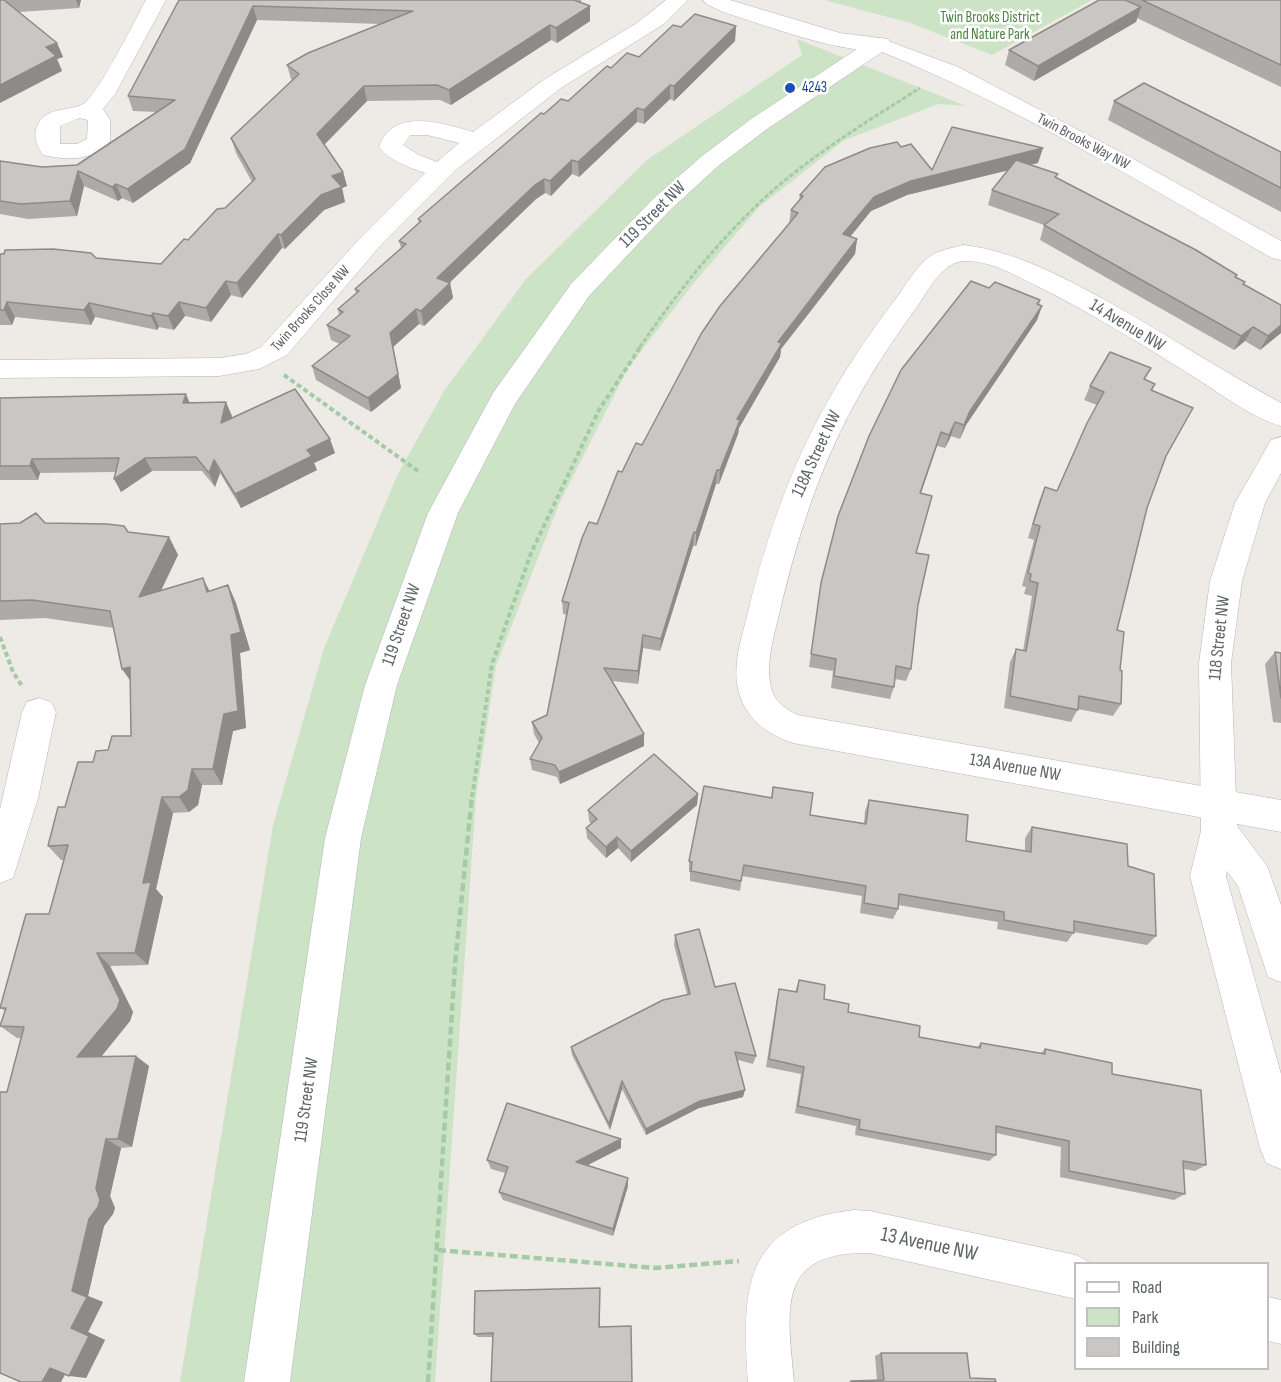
<!DOCTYPE html>
<html>
<head>
<meta charset="utf-8">
<style>
  body { margin:0 }
  #map { position:relative; width:1281px; height:1382px; overflow:hidden; background:#eeebe6; font-family:"Sofia Sans Condensed",sans-serif }
  canvas { display:block }
  .legend { position:absolute; left:1074px; top:1262px; width:195px; height:108px; box-sizing:border-box; background:#fff; border:2px solid #bfc1c1; margin:0; padding:8px 10px; list-style:none; font-size:18px; color:#5e6365 }
  .legend li { display:flex; align-items:center; gap:12px; height:30px }
  .legend b { width:30px; border:2px solid #bfc1c1 }
</style>
</head>
<body>
<div id="map">
<canvas width="1281" height="1382"></canvas>
<ul class="legend">
<li><b style="height:8px;background:#fff"></b>Road</li>
<li><b style="height:16px;background:#cde3c6"></b>Park</li>
<li><b style="height:16px;background:#cac6c3"></b>Building</li>
</ul>
</div>
<script>
const ctx = document.querySelector('canvas').getContext('2d');
ctx.lineJoin = 'round';
function fillPath(path, color) { ctx.fillStyle = color; ctx.fill(path, 'evenodd'); }
function trace(path, color, width, dash) { ctx.strokeStyle = color; ctx.lineWidth = width; ctx.lineCap = dash ? 'butt' : 'round'; ctx.setLineDash(dash || []); ctx.stroke(path); }
function label(font, color, halo, rows, align = 'center') {
  ctx.font = font + ' "Sofia Sans Condensed",sans-serif'; ctx.lineWidth = 5; ctx.setLineDash([]); ctx.textBaseline = 'middle'; ctx.strokeStyle = halo; ctx.fillStyle = color; for (const [text, x, y, turn = 0] of rows) {
    ctx.save(); ctx.translate(x, y); ctx.rotate((+turn || 0) * Math.PI / 180); ctx.textAlign = isNaN(turn) ? turn : align; if (halo) ctx.strokeText(text, 0, 0); ctx.fillText(text, 0, 0); ctx.restore();
  }
}
fillPath(new Path2D(`
  M824,0h268l-100,55 -82,-32z
  M797,39l169,67 -28,-2 -95,37 -84,66 -66,77 -65,84 -69,136 -63,162 -20,131 -41,585h-255l93,-557 51,-177 74,-174 46,-83 82,-112 121,-119 155,-105z`), '#cde3c6');
const street = new Path2D(`
  M146,0h20l-51,94 -12,15 7,11v21c-15,21 -46,19 -67,14 -6,-9 -11,-20 -5,-31 10,-18 30,-12 45,-20 14,-7 53,-86 63,-104zM79,118l9,2 -1,19 -10,5h-17v-18z
  M666,0h22l-24,24 -103,64 -104,81 -77,77 -93,109 -28,14 -40,7 -219,2v-18l219,-2 27,-4 15,-7 102,-112 62,-62c-16,-6 -36,-12 -46,-26 14,-40 63,-24 94,-15l72,-53 92,-56zM410,135h17l32,8 -22,19 -18,-7 -16,-10z
  M703,0h27l110,33 48,6 3,5 -3,5c-38,9 -126,-25 -165,-37l-17,-8z
  M963,245c52,6 98,31 144,56 59,33 115,70 174,102v23c-31,-9 -60,-32 -87,-49 -51,-32 -103,-64 -157,-91 -22,-11 -48,-26 -73,-25 -22,1 -36,30 -47,46 -74,100 -107,180 -136,299 -6,27 -17,58 -9,85 4,12 15,19 26,24l483,85v32l-488,-89c-27,-9 -48,-25 -55,-54 -6,-28 6,-58 12,-85 31,-122 71,-208 148,-308 9,-13 18,-29 31,-39 10,-7 23,-9 34,-12z
  M39,698l12,4 5,10 -18,86 -25,80 -13,5v-74l22,-97 5,-10z
  M854,1210l16,1 206,44 16,9h-16v35l-206,-46c-96,-2 -82,58 -76,129h-46c-6,-92 -6,-159 106,-172z
  M1268,1297l13,3v44l-13,-3z`);
const secondary = new Path2D(`
  M880,38l78,29 168,88 155,86v19l-9,-2c-127,-73 -254,-151 -390,-206l-115,77 -49,37 -48,44 -81,86 -74,108 -57,109 -61,172 -36,153 -71,544h-46l81,-544 40,-153 63,-172 65,-120 78,-109 81,-84 50,-44 49,-37 121,-80z
  M1281,437v36l-16,30 -23,78 -11,82 6,163 30,40 14,39v77l-13,-5 -30,-91 -11,-15 -1,5 55,198v95l-15,-6 -6,-15 -70,-272 11,-45 -2,-168 11,-82 25,-78 36,-63z`);
trace(street, '#b1b5b7', 1);
trace(secondary, '#b1b5b7', 1);
trace(new Path2D(`
  M640,347c31,-46 70,-96 110,-135 47,-48 113,-88 170,-124`), '#a5caa6', 3, [4.5, 2]);
trace(new Path2D(`
  M284,375l134,96
  M0,637l13,35 9,14
  M472,797l20,-133 39,-111 68,-143 42,-64`), '#a5caa6', 4, [5, 3]);
trace(new Path2D(`
  M438,1250l218,18 83,-7
  M428,1382l27,-418 17,-168`), '#a5caa6', 4.5, [8, 4]);
fillPath(street, '#fff');
fillPath(secondary, '#fff');
fillPath(new Path2D(`
  M0,0h81l-2,8 -60,4 38,31 6,14 -6,2 5,12z
  M179,0h402v3l9,3v15l-33,22 -6,-3 -100,65 -11,-5 -73,1 -43,44 19,27 4,14 -5,2 3,14 -21,8 -39,39 -3,-1 -40,50 -11,-3 -20,27 -26,-6 -11,14 -15,-3 -2,3 -62,-13 -4,8 -76,-8 -3,8h-12v-71l96,4 65,6 64,-56 27,-26 -16,-29 -5,-15 61,-58 -1,-1 -4,-14 93,-41 -123,-4 -67,143 -57,40 -11,-5 -4,3 -34,-15 -7,30 -49,3 -28,-5v-53l42,6 35,-2 79,-53 -23,-1 -5,-15z
  M1099,0h182v87l-144,-69 -1,4 -102,59 -29,-16 4,-15z
  M736,26l-1,15 -61,60 -4,-2 -26,25 -7,-2 -58,55 -7,-3 -21,22 -6,-3 -9,6 -87,84h1l3,15 -29,28 -5,-2 -26,23 8,41 -30,24 -55,-32 -4,-14 28,-22 -9,-4 -4,-15 12,-10 -1,-6 18,-16 -1,-4 46,-41 -2,-7 20,-18 -1,-4 126,-105 24,-13 43,-33 28,-11 42,-30z
  M1114,101l167,51v60l-173,-92z
  M901,147l31,23 106,-7 -8,2 26,12 189,105 -1,2 37,21v28l-21,17 -15,-9 -11,9 -194,-110 4,-15 -56,-20 4,-15 16,-20 -101,25 -36,16 -21,26 7,2 -2,15 -74,95 -1,8 -41,71 -1,6 -19,50h-3l-20,62h-3l-33,105 -17,-3 -5,36 -26,-3 32,53v12l-84,38 -3,-7 -25,-7 -2,-11 9,-16 -5,-9 -2,-12 15,-7 20,-100 -4,-1 -1,-13 35,-77 25,-52 20,-27 147,-221 2,-14 8,-9 1,-6z
  M989,288l51,12 -1,5 3,1 -5,14 -71,105 -6,14 -9,-3 -6,12 -8,-2 -16,47 -5,60 2,52 -7,64 -5,12 -11,-2 -1,8 -4,12 -59,-11 2,-17 -24,-4 12,-84z
  M1146,380l9,4 -3,7 41,17 -28,51 -18,49 -30,122 3,40 1,34 -8,12 -35,-7 -7,13 -67,-14 6,-46 6,-13 7,2 9,-55 -8,-2 2,-7 -4,-1 12,-46 -6,-2 11,-37 6,-14 12,4 40,-86 -13,-5 6,-14z
  M0,398l189,4 43,14 -1,3 104,34 -21,10 3,7 -76,38 -21,-35 -5,14 -13,-16h-50l-31,21 -6,-20 -75,1 -2,7h-38z
  M45,523l124,14 9,18 -17,36h49l18,-6 8,18 14,47 -10,3 6,75 -13,3 -11,54h-20l-4,20 -9,7 -16,1 -17,76 7,8 -15,68 -38,1 23,46 -3,9 -29,36 48,9 -17,81 -11,1 -11,48 5,12 -2,6 -9,12 -16,70 15,6 -15,30 17,8 -19,38 -79,-286 14,-54h-4l-17,-12 5,-15 -5,-3 49,-94 15,-54h-3l-13,-14 17,-39 28,-45 38,-26 -1,-56 -16,-52 -69,-10 -45,2v-96z
  M1275,652l6,1v70l-8,-1 -8,-58z
  M773,787l37,28 54,8 1,-12 4,-11 97,41 59,10v-13l7,-11 96,39 28,70 -9,9 -73,-13 -7,10 -70,-13 1,-7 -100,-17v4l-5,10 -33,-6 2,-17 -120,-20 -2,15 -50,-10v-9h-1v-11l82,-63z
  M698,794l-1,11 -66,57 -13,-14 -12,10 -19,-20 -1,-10 5,-4 -2,-3 -1,-11z
  M675,935l40,52 41,69 -3,8 -15,-4 5,37 -44,11 -53,27 -24,-46 -12,41 -38,-75 -1,-8 116,-53 -13,-49z
  M799,980l25,19 24,13 71,25 58,10 4,-4 60,10 4,-4 67,25 94,91 -11,6 -11,-2 1,25 -11,6 -114,-23 1,-30 -65,-14v22l-7,6 -134,-26 1,-9 -61,-13 6,-39 -35,-7 11,-70 2,-8 16,3z
  M621,1148l-33,17 40,13v8l-15,50 -110,-36 -4,-8 6,-19 -14,-4 -4,-9z
  M600,1288v4l-107,45h-15l-4,-3z
  M881,1353l89,25 26,4h-148l3,-1 26,-1 -2,-24z`), '#aeaaa8');
fillPath(new Path2D(`
  M76,0h5l-2,8z
  M253,6l4,14 -67,143 -57,40 -6,-14z
  M590,6v15l-33,22 -1,-15z
  M1141,7l-5,15 -102,59 4,-15z
  M550,25l1,15 -100,65 -2,-15z
  M736,26l-1,15 -61,60v-15z
  M57,43l6,14 -6,2 5,12 -62,32v-18l46,-38z
  M670,85v14l-26,25v-14z
  M364,86l3,15 -47,48 -3,-15z
  M637,108v14l-58,55 -1,-15z
  M1043,148l-5,15 -131,32 -36,16 -30,37 2,-14 31,-37 37,-16z
  M572,160v14l-21,22 -1,-15z
  M78,171l6,15 -7,30 -7,-15z
  M343,172l4,14 -5,2 3,14 -21,8 -39,39 -4,-14 51,-59z
  M544,179l1,14 -9,6 -96,93 -3,-14 98,-93z
  M116,184l6,14 -4,3 -6,-14z
  M278,234l4,14 -40,50 -5,-15z
  M857,239l-2,15 -74,95 -1,8 -41,71 -1,6 -19,50 1,-14 17,-51 41,-77z
  M226,281l5,14 -20,27 -5,-14z
  M450,283l3,15 -29,28 -3,-15z
  M7,302l8,15 -3,8 -8,-15z
  M179,302l6,14 -11,14 -6,-14z
  M89,303l6,14 -4,8 -7,-15z
  M1042,306l-5,14 -71,105 -6,14 4,-14 6,-14z
  M416,309l3,15 -26,23 8,41 -30,24 -3,-14 22,-65z
  M153,313l6,14 -2,3 -6,-14z
  M1281,325v8l-21,17 8,-14z
  M1253,327l-8,14 -11,9 7,-14z
  M186,394l6,14 -9,-5z
  M226,402l6,14 -6,21 -5,-14z
  M955,422l-4,14 -6,12 4,-13z
  M941,432l-4,14 -21,61 4,-14z
  M330,439l5,14 -21,10 3,7 -76,38 -6,-14 72,-44z
  M145,458l7,13 -31,21 -7,-13z
  M32,459l8,14 -2,7 -8,-14z
  M214,460l6,13 -5,14 -6,-14z
  M717,470l-1,14 -20,62v-13z
  M694,532l-1,14 -33,105 1,-12z
  M169,537l9,18 -29,60 -10,-18z
  M203,578l9,18 -5,-4z
  M228,585l8,18 14,47 -10,3 6,75 -13,3 -11,54 -9,-16z
  M643,635v13l-5,36v-13z
  M130,667l4,19 -12,-17z
  M644,734v12l-84,38 -1,-12z
  M192,769l10,16 -4,20 -9,7 -10,-15z
  M698,794l-1,11 -66,57v-11z
  M162,797l11,16 -17,76 7,8 -15,68 -13,-12 8,-70z
  M617,837l1,11 -12,10v-11z
  M97,953l13,13 23,46 -3,9 -38,47 -15,-11z
  M136,1056l13,10 -17,81 -14,-8z
  M622,1081v8l-12,41 -1,-6z
  M745,1090l-2,7 -44,11 -53,27v-6l54,-28z
  M106,1139l15,9 -11,48 5,12 -2,6 -9,12 -16,70 15,6 -15,30 17,8 -19,38 -17,-2 3,-85z
  M621,1139v9l-43,22 -2,-8z
  M628,1178v8l-15,50v-7z
  M600,1288v42l-1,-3z
  M50,1368l17,3 -6,11h-19z`), '#8d8b88');
const building = new Path2D(`
  M0,0h4l53,43 -11,4 10,9 -56,29z
  M179,0h395l16,6 -34,22 -6,-3 -101,65 -12,-5 -73,1 -47,48 26,38 -11,4 10,11 -21,8 -40,40 -3,-1 -41,49 -11,-2 -20,27 -27,-6 -11,14 -15,-3 -2,3 -62,-13 -5,7 -77,-8 -3,8h-4v-56h4l1,-4 48,-1 38,4 5,5 65,6 23,-25 4,1 29,-31 8,-1 30,-29 -24,-41 68,-64 -12,-9 21,-12 105,-42 -160,-5 -68,143 -58,40 -11,-5 -4,3 -34,-16 -8,30 -49,3 -21,-3v-40l42,6 35,-2 98,-65 -47,-4z
  M1099,0h26l16,7 -103,59 -29,-16z
  M1142,0h139v65z
  M695,14l41,12 -62,60 -4,-1 -26,25 -7,-2 -59,54 -6,-2 -22,21 -6,-2 -9,6 -98,93 13,5 -29,28 -5,-2 -26,24 8,41 -30,24 -56,-32 38,-30 -23,-11 16,-13 -5,-3 21,-18 -4,-2 51,-45 -7,-3 22,-20 -3,-2 123,-106 3,1 17,-15 7,2 39,-35 4,2 16,-15 12,4 34,-32 8,2z
  M1144,83l137,69v36l-167,-87z
  M952,127l91,21 -132,33 -37,16 -31,37 14,5 -79,103 4,1 -45,76 3,1 -20,50h-3l-21,63 -2,-1 -33,107 -18,-4 -5,36 -34,-3 40,66 -85,38 -4,-7 -25,-6 12,-21 -10,-16 15,-7 22,-112 -7,-2 20,-63 7,-16 8,2 21,-53 4,1 14,-29 6,2 59,-111 19,-28 78,-93 -7,-3 12,-14 -3,-1 25,-28 45,-19 27,-6 4,5 10,-3 21,26z
  M1016,160l42,14 -3,3 141,73 41,25 -2,2 10,5 -2,2 38,21v20l-13,11 -15,-9 -12,9 -197,-111 15,-11 -67,-24z
  M971,281l18,7 6,-6 45,18 -3,4 5,2 -72,105 -6,14 -9,-3 -6,13 -8,-3 -21,61 12,3 -16,57 13,2 -11,50 -7,64 -15,-3 -2,21 -60,-11 2,-17 -25,-5 10,-71 17,-67 31,-80 32,-66z
  M1110,352l41,16 -7,11 11,5 -4,6 42,18 -27,48 -19,52 -30,122 7,2 -4,38 2,1 -1,33 -42,-8 -1,14 -68,-14 6,-47 10,2 12,-68 -8,-2 1,-7 -3,-1 12,-47 -7,-2 12,-37 12,4 30,-68 17,-31 -14,-6z
  M295,389l35,50 -23,11 5,6 -77,38 -21,-34 -5,13 -13,-16 -51,1 -31,21 5,-21 -87,1 -2,7h-30v-68l186,-4 -3,9 43,-1 -5,21z
  M36,513l9,10 62,1 17,2 4,6 41,5 -30,60 64,-19 4,14 21,-7 13,47 -10,3 7,76 -14,3 -11,55h-21l-4,21 -9,7h-17l-19,86 8,-1 -16,71h-38l23,47 -3,9 -40,48 59,-1 -18,83h-12l-10,49 4,12 -2,7 -9,12 -17,72 15,6 -16,31 18,8 -20,40 -19,-8 -8,14h-21l-21,-9v-281h7l17,-65 -24,-1 6,-18h-6l26,-94h23l19,-69 -20,1 10,-39h7l13,-45h15l3,-11 12,-1 4,-14h19l-1,-69 -8,2 -12,-58 -78,-11 -32,1v-77l20,-1z
  M1275,652l6,1v45z
  M654,754l44,40 -67,57 -14,-14 -11,10 -20,-19 11,-9 -9,-9z
  M704,786l68,12 1,-11 40,6 -3,22 56,9 3,-24 99,15 -2,26 65,11 1,-25 95,17 1,22 26,8 2,62 -82,-15v12l-70,-13v-8l-105,-18 -1,15 -34,-6 2,-17 -122,-21 -3,16 -50,-10 1,-9 -3,-1z
  M699,929l16,58 20,-4 21,73 -21,-4 10,38 -45,11 -54,28 -24,-48 -13,43 -38,-77 92,-47 27,-6 -15,-59z
  M799,980l26,5 -1,14 25,5 -1,8 72,14 -1,11 61,11 1,-5 64,11v-5l67,14v11l89,16 5,75 -23,-4 2,33 -116,-23v-30l-73,-15v29l-137,-26 1,-9 -62,-14 6,-39 -35,-8 10,-70 18,3z
  M507,1103l114,36 -45,23 52,16 -15,51 -114,-37 9,-25 -21,-7z
  M600,1288l-1,39 32,-1 1,56h-141l2,-49 -19,1 1,-43z
  M881,1353h86l3,25 25,1 1,3h-145v-1l33,-1z`);
fillPath(building, '#cac6c3');
trace(building, '#8d8b88', 1.5);
for (const [x, y, r, color] of [
  [790,88,6,"#1a4fb4"]
]) { const dot = new Path2D(); dot.arc(x, y, r, 0, 2 * Math.PI); ctx.fillStyle = color; ctx.fill(dot); trace(dot, '#fff', 2); }
label('15px', '#4c8240', '#fff', [
  ["Twin Brooks District",990,18],
  ["and Nature Park",990,35]
]);
label('15px', '#164399', '#fff', [
  ["4243",802,88]
], 'left');
label('15px', '#5e6365', '#fff', [
  ["Twin Brooks Way NW",1083,142,28],
  ["Twin Brooks Close NW",311,309,-48]
]);
label('18px', '#5e6365', '#fff', [
  ["119 Street NW",653,215,-45],
  ["14 Avenue NW",1127,326,31],
  ["118A Street NW",817,454,-65],
  ["119 Street NW",402,625,-71],
  ["118 Street NW",1220,638,-84],
  ["13A Avenue NW",1015,768,10],
  ["119 Street NW",307,1100,-82]
]);
label('21px', '#5e6365', '#fff', [
  ["13 Avenue NW",929,1245,12]
]);
</script>
</body>
</html>
